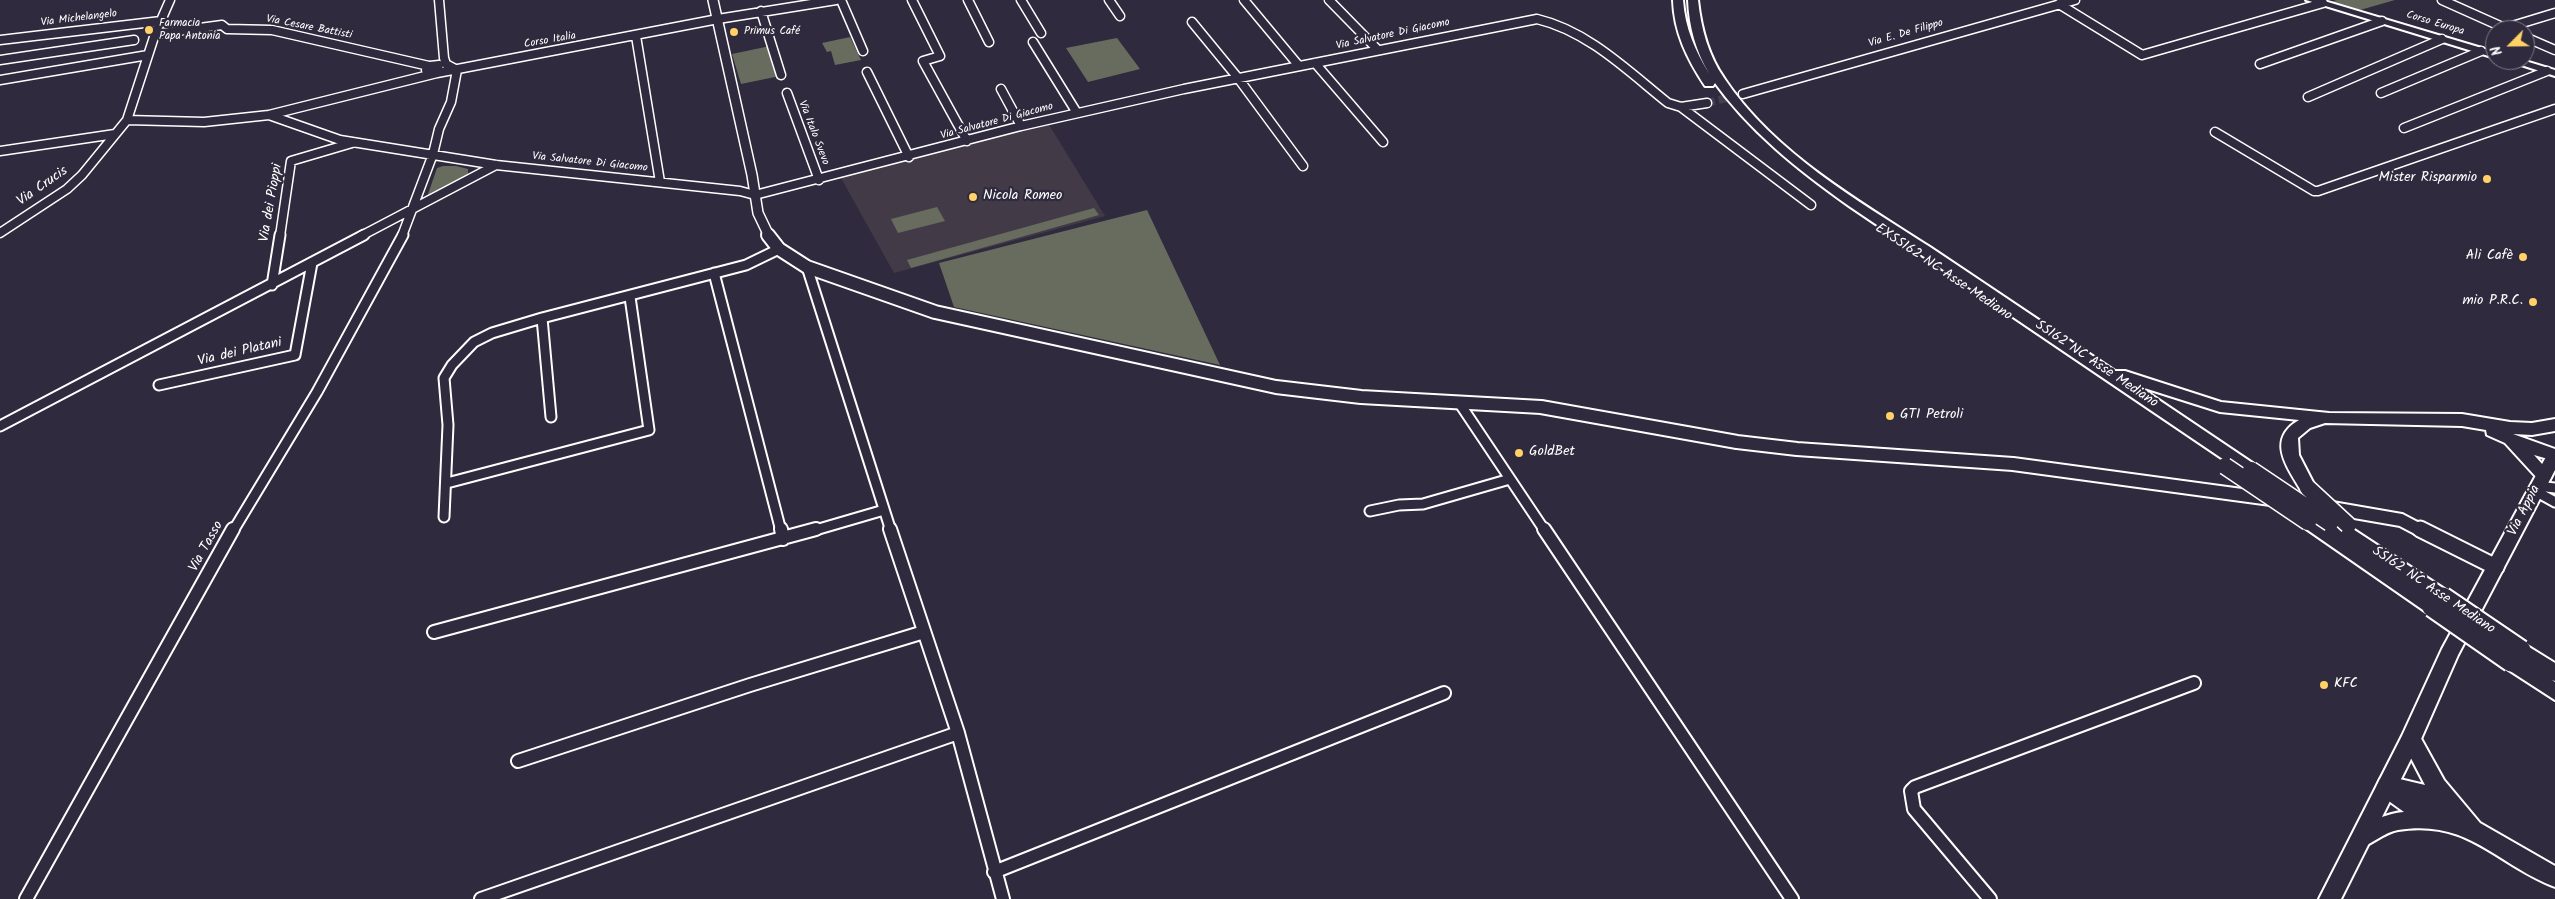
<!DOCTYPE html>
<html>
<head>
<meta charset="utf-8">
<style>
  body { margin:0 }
  #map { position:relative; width:2555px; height:899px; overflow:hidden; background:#2f2a3d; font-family:Kalam,sans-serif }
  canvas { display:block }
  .north { position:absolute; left:2485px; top:20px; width:50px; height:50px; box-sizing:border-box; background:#2f2a3d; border:1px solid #827f8b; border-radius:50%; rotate:247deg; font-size:14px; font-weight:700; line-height:20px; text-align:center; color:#fff }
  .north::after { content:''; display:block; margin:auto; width:18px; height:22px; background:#ffd166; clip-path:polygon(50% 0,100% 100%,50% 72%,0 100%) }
</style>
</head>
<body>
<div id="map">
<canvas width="2555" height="899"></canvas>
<div class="north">N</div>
</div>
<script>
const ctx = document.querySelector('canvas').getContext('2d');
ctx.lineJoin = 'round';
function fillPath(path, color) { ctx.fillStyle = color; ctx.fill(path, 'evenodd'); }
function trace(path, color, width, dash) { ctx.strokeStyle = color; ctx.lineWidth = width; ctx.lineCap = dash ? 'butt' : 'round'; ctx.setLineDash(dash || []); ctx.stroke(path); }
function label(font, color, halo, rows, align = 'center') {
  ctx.font = font + ' Kalam,sans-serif'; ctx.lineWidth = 4.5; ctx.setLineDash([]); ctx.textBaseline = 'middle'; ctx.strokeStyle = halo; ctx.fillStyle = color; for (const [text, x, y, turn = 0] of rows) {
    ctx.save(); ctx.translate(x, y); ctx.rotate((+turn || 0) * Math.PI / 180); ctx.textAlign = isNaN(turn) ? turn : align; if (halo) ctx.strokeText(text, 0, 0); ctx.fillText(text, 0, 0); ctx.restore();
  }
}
fillPath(new Path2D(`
  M1048,123l57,93 -211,57 -53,-95z`), '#433a48');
fillPath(new Path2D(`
  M2337,0h58l-35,10 -30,-8z
  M850,37l11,23 -26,5 -4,-14 -4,1 -5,-9z
  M1117,38l23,31 -52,13 -22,-34z
  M770,46l10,30 -39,8 -9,-30z
  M443,166h13l12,3v5l-4,5 -37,18 10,-29z
  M937,207l8,14 -47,12 -7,-14z
  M1094,208l5,7 -188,53 -4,-8z
  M1147,210l73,155 -266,-58 -15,-44z`), '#686c5f');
trace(new Path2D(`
  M1707,103l36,-9`), '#443f50', 8, [8, 4]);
const minorFar2 = new Path2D(`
  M841,0l22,51
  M912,0l28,56 -17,5 44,80
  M968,0l21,42
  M1021,0l20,33
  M1109,0l11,16
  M1244,0l55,66
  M1329,0l49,50
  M2442,0l67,30
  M2059,4l83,51 181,-52
  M761,11l20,64
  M1192,22l46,56 65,88
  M2509,27l46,-14
  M155,34l67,-9 5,4 45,1 157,36
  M636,36l24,146
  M2525,37l30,13
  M0,40l161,-19
  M1033,42l44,71
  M0,60l134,-20
  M1315,63l68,79
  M2260,64l122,-43
  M439,65l-2,5h-11l4,-4z
  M867,72l42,85
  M0,80l148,-25
  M1001,89l20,37
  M787,93l32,87
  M2381,93l100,-42
  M1743,94l332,-94
  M2308,97l134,-58
  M1681,107l130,98
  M269,115l71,25 156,25 244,26 15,4 266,-69 163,-37 353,-70c51,12 91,52 131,84l13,4 26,-4
  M127,120l77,2 65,-7 168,-42 281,-54 118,-19
  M2404,128l143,-57
  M2215,132l99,59h4l237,-82
  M0,151l115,-17
  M0,233l67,-44 15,-14 45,-55 28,-86 15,-34
  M280,236l11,-75 61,-18
  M361,236l135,-71
  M402,236l31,-82 6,-25 12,-27 6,-32 -11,-6 -2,-6 -5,-58`);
const minorFar1 = new Path2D(`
  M807,267l84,264
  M714,273l67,258
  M272,285l8,-50
  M542,318l9,99
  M159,385l136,-30 17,-92
  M1460,404l85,127
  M0,426l364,-191
  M447,483l202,-53 -19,-133
  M2538,486l17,2
  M2537,492l18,10
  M1370,511l29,-6 24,-1 87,-25
  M444,517l4,-92 -4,-47 8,-13 22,-23 18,-9 50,-15 204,-53 33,-16
  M233,531l84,-139 86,-157
  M812,531l72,-21`);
const minor = new Path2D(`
  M781,529l2,10
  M890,529l68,204 45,166
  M1544,529l248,370
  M434,632l382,-103
  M518,761l232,-76 174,-53
  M994,872l450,-179
  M26,899l207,-370
  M481,899l477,-166
  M1990,899l-76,-90 -3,-18 4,-4 279,-104`);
const tertiaryFar2 = new Path2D(`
  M713,0l39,175 6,38 11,23`);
const tertiaryFar1 = new Path2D(`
  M768,235l11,14 28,18 128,45 341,75 85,10 180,10 196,35 60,7 216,15 258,35
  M2326,507l75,13 21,11`);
const tertiary = new Path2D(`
  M2420,529l76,38`);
const secondary = new Path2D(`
  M2306,0h15l174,52v6z
  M2506,60h16l33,10v6z`);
const primary = new Path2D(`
  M2555,449v21l-97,185 -37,84 -80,160h-22l83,-163 40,-87 105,-194 2,-4z`);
const trunk = new Path2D(`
  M1673,0h10c2,28 12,51 27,75 -14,-23 -21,-48 -22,-75h10c3,28 10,55 26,78 49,74 133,122 206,169 62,41 123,83 185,124h10l96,31 108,11 133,1 48,8 22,1 23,-4v12l-23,4 -19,-1 42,15v12l-21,-6 18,20 -2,4h-12l-33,-36 -18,-8 -1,-5 -24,-4 -137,-3 -15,5 -12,10 1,17 17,33 -2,4h-12c-14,-24 -37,-52 -3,-72l-79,-8 -82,-26 119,80 2,4 -2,4h-12l-396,-268c-51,-36 -100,-75 -137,-127l3,4 -2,3h-8c-18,-27 -31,-54 -32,-86z
  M2308,516l14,7 2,-5 6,-1 6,1 113,74 3,5 -3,5 -10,1 2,4 -3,5 -6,2 -6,-2 -124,-86 -3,-4 3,-4z
  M2521,642l34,21v18l-3,-1 3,2v18l-51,-33 -2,-5 2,-5 11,-1 -3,-6 2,-5z
  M2411,731l7,2 26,47 36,43 75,43v21c-60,-23 -85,-68 -157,-57 -13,2 -26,14 -38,18l-7,-2 -3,-7c6,-13 39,-27 54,-27l-25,-18 -3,-6 4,-9 7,-3 38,9 -24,-46 3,-6z`);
trace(minorFar2, '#fff', 11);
trace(minorFar1, '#fff', 13);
trace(minor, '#fff', 16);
trace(tertiaryFar2, '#fff', 12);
trace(tertiaryFar1, '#fff', 16);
trace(tertiary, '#fff', 19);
trace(secondary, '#fff', 4);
trace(primary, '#fff', 4);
trace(trunk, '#fff', 4);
trace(minorFar2, '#2f2a3d', 8);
trace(minorFar1, '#2f2a3d', 9);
trace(minor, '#2f2a3d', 12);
trace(tertiaryFar2, '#2f2a3d', 9);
trace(tertiaryFar1, '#2f2a3d', 12);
trace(tertiary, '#2f2a3d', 15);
fillPath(secondary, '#2f2a3d');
fillPath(primary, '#2f2a3d');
fillPath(trunk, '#2f2a3d');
const trunkBridgeFar1 = new Path2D(`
  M2225,466l83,56
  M2251,470l79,53
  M2308,488l40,37`);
const trunkBridge = new Path2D(`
  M2443,597l78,53
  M2432,607l79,55`);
trace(trunkBridgeFar1, '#fff', 19, []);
trace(trunkBridge, '#fff', 23, []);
trace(trunkBridgeFar1, '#2f2a3d', 16);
trace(trunkBridge, '#2f2a3d', 19);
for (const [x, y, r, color] of [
  [149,30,5,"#ffd166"],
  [734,32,5,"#ffd166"],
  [2487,179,5,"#ffd166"],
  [973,197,5,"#ffd166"],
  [2523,257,5,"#ffd166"],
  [2533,302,5,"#ffd166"],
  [1890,416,5,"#ffd166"],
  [1519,453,5,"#ffd166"],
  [2324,685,5,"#ffd166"]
]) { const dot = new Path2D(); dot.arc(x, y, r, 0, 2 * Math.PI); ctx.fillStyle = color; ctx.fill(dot); trace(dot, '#2f2a3d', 2); }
label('11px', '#fff', '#2f2a3d', [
  ["Via Michelangelo",79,19,-7],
  ["Corso Europa",2435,24,17],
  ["Via Cesare Battisti",309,28,11],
  ["Via E. De Filippo",1906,34,-16],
  ["Via Salvatore Di Giacomo",1393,35,-12],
  ["Corso Italia",550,41,-10],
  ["Via Salvatore Di Giacomo",997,122,-15],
  ["Via Italo Svevo",813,133,69],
  ["Via Salvatore Di Giacomo",590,163,6]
]);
label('11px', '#fff', '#2f2a3d', [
  ["Farmacia",159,24],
  ["Papa Antonia",159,37],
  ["Primus Café",744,32]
], 'left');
label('14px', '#fff', '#2f2a3d', [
  ["Mister Risparmio",2477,179,"right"],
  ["Nicola Romeo",983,197],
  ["Ali Cafè",2513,257,"right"],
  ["mio P.R.C.",2523,302,"right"],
  ["GTI Petroli",1900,416],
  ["GoldBet",1529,453],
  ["KFC",2334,685]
], 'left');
label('14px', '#fff', '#2f2a3d', [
  ["Via Crucis",43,187,-35],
  ["Via dei Pioppi",272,203,-80],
  ["EXSS162 NC Asse Mediano",1943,273,34],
  ["Via dei Platani",240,353,-13],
  ["SS162 NC Asse Mediano",2096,365,34],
  ["Via Appia",2525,511,-63],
  ["Via Tasso",207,547,-61],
  ["SS162 NC Asse Mediano",2433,591,34]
]);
</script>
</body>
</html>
